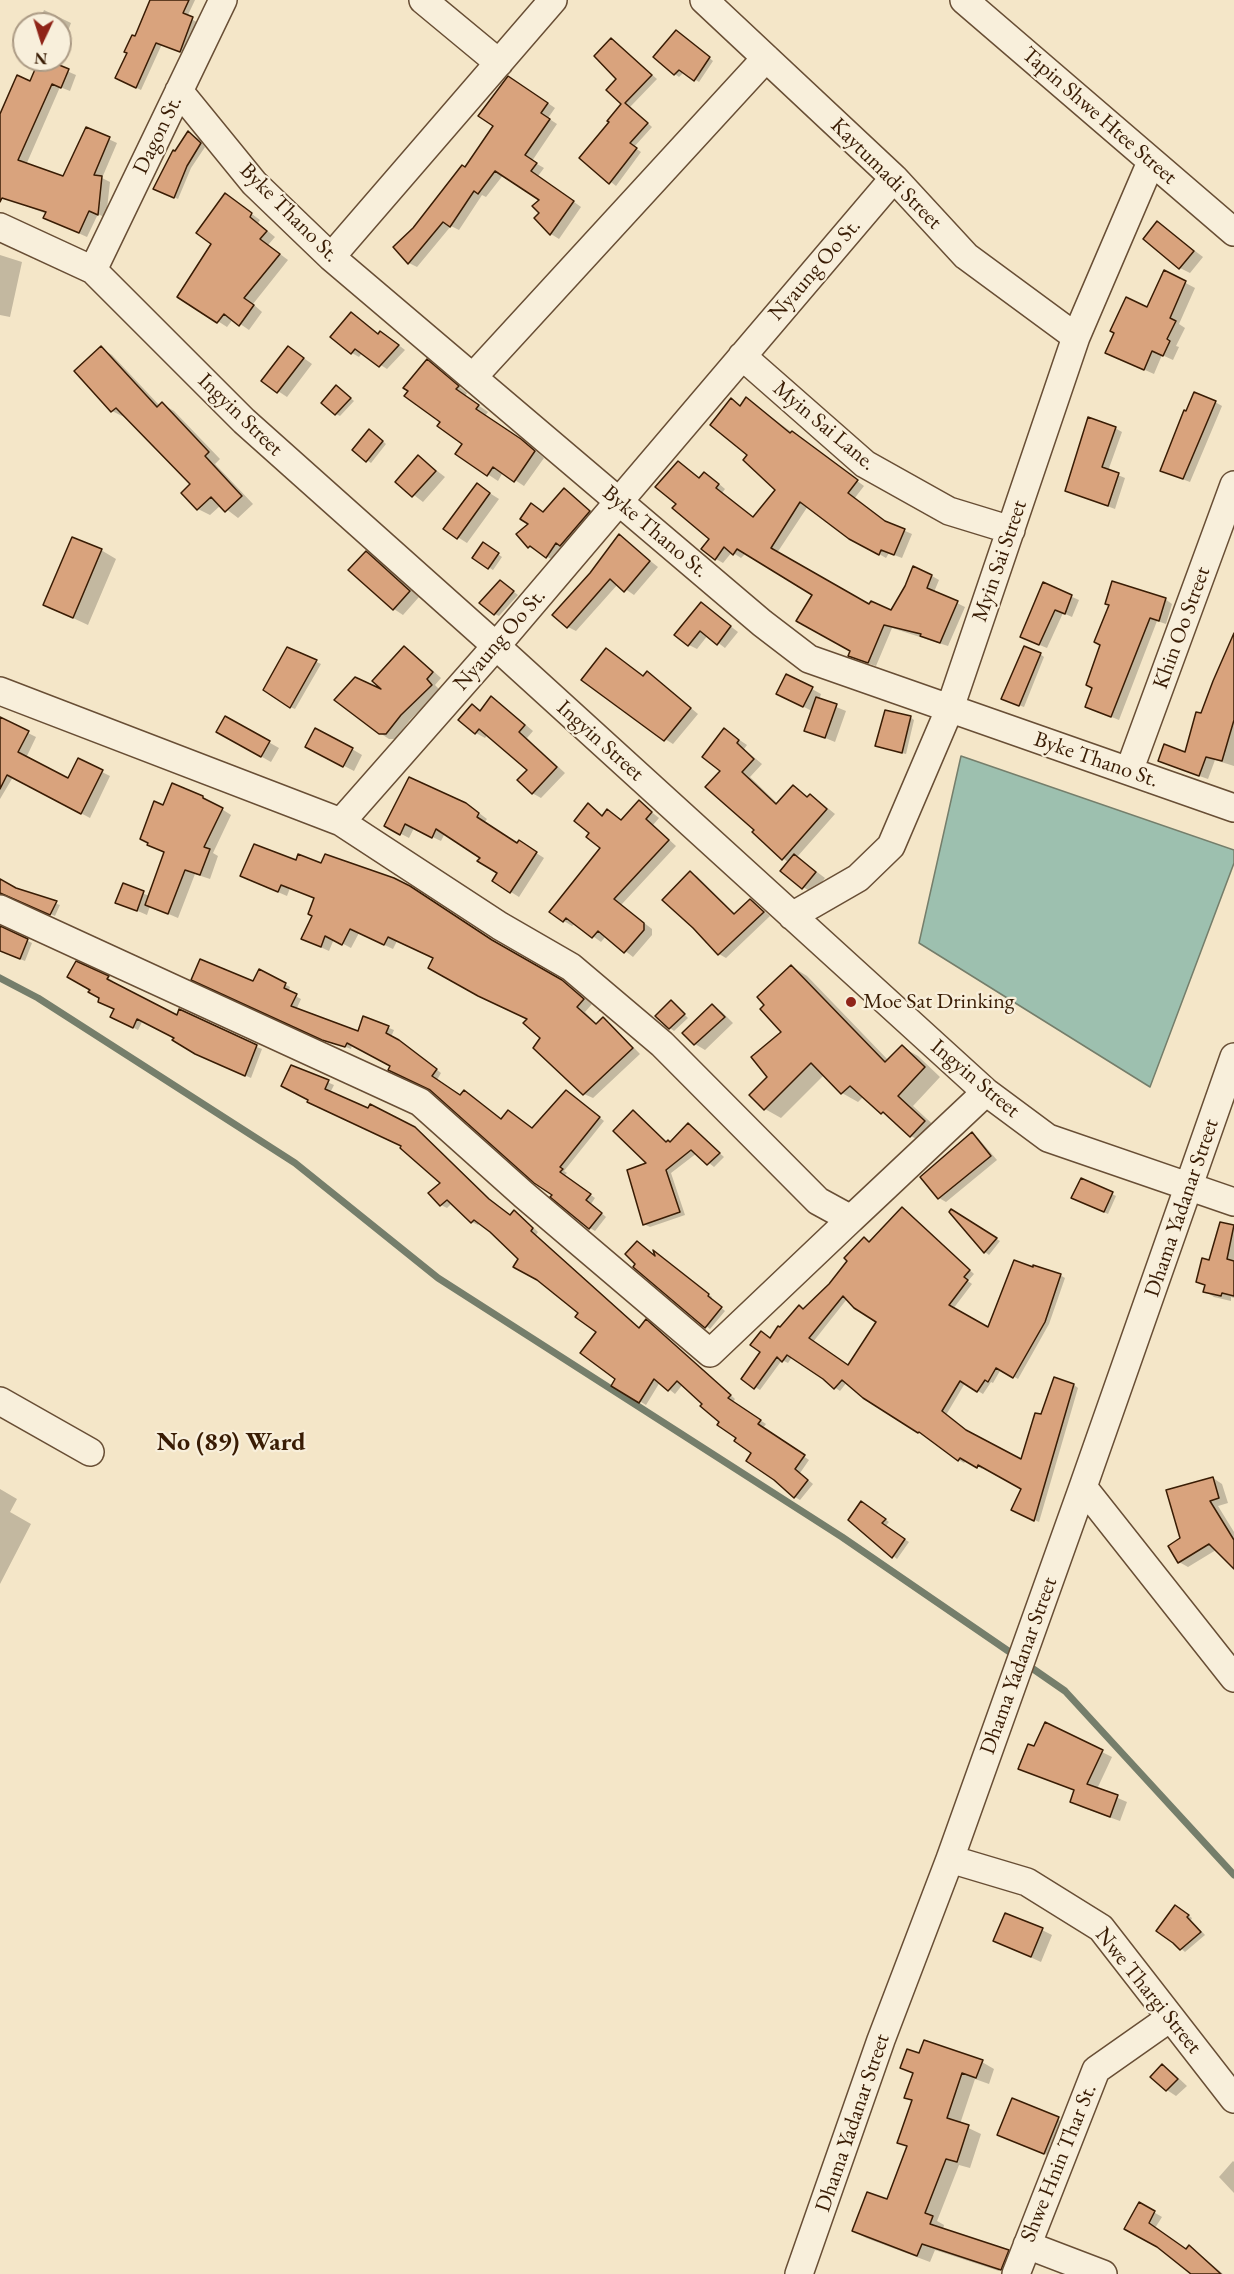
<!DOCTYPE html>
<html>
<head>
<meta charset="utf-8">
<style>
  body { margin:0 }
  #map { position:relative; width:1234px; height:2274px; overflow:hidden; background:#f4e6c8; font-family:"EB Garamond",serif }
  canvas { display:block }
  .north { position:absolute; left:12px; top:12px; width:60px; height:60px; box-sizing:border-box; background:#f8efdb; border:2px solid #ac9b85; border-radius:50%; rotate:184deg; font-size:16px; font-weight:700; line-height:24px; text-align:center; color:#391c04 }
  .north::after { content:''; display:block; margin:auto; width:21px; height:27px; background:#8f2418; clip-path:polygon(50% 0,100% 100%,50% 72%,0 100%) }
</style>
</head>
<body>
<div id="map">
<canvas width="1234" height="2274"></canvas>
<div class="north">N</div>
</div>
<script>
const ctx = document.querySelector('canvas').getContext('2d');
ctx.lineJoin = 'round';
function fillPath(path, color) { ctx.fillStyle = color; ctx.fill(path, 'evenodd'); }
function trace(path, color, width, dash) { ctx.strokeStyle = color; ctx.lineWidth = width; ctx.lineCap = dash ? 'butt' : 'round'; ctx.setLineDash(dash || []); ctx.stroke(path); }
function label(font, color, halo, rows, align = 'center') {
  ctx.font = font + ' "EB Garamond",serif'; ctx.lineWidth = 4.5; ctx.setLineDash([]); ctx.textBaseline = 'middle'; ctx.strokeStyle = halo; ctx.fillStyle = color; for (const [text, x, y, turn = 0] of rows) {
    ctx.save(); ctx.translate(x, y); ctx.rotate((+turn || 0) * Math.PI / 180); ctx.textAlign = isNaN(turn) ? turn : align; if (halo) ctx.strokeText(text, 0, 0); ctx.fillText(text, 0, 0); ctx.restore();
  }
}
const water = new Path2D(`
  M961,756l273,94v13l-84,224 -231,-144z`);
fillPath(water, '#9dc0af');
trace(water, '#757e6b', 1.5);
fillPath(new Path2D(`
  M152,0h43l-8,17 10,5 -12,31 -23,-9 -21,46 -19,-9 13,-43z
  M44,10l27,13 -10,26 -1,-25h-22z
  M681,34l32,27 -14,21 -15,-10 -5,5 -4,-3z
  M611,40l46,39 -27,28 22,20 -18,20 7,5 -25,34 -35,-28 31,-36 11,-18z
  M41,60l35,15 -6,16 -10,-4 -34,78 38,13 23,-49 30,14 -15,35 8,4 -4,36 -8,-4 -11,23 -42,-19 2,-4 -42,-16 -5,-12v-68l31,-35z
  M517,82l38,26 -7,10 9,6 -25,37 12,7 -6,8 43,31 -22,32 -8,-5 -15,-16 5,-5v-13l-37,-26 -18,23 -4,-2 -23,35 -8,-4 -34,41 -8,-4 5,-34 51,-60 30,-43z
  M188,133l11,6 6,8 -14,21 -13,31 -18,-8 16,-38z
  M234,201l26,19 -2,3 17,14 -7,8 20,15 -35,44 9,8 -13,18 -16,-11 -6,8 -48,-31 34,-53z
  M1158,223l45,34 -13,16 -10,-5z
  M0,255l22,7 -12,55 -10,-2z
  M1165,272l30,16 -16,36 6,4 -9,18 3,1 -6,13 -11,-5 -8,19 -47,-21 9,-20 32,-24z
  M379,335l9,2 17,13 -18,19 -25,-16 -3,4 -7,-4 -20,-16z
  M101,348l11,7 48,51 2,-2 12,7 46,48 -5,5 38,40 -15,14 -17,-13 -11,10 -12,-6 -6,-25 -67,-68 -1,1 -12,-6z
  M298,354l14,10 -25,33 -9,-6z
  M427,361l40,32 -2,3 23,16 -3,4 45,30 14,12 -20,28 -21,-14 -5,9 -41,-27 7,-10 -22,-22z
  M341,390l13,11 -14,15 -4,-2z
  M747,399l117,87 -10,13 35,25 23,10 -10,24 -13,-5 -3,5 -36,-21 -42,-31 -31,47 93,53 21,5 15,-25 8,-18 18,8 7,4 -5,12 31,15 -17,39 -56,-18 -16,38 -19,-6 -7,-5 2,-5 -38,-55 -68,-42 -5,5 -9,-6 -9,11 -7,-4 -5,-20 -33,-35v-42l22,17 5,-5 7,4 13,11 -3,4 32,25 23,-28 -28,-35 -18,-55 10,6z
  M1215,402l7,4 -32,76 -21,-8z
  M1115,428l7,4 -14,39 17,7 -10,31 -48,-18z
  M374,433l12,11 -15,19 -4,-3z
  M419,457l26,20 -22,25 -26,-20z
  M477,485l22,14 -32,44 -22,-14z
  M565,490l33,27 -43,44 -26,-14 15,-34z
  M619,536l39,31 -24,28 -16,-11 -42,47 -8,-4 23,-54z
  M488,547l14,10 -9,13 -19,-12z
  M101,550l15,9 -28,66 -43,-20z
  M366,553l10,5 43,39 -16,18 -9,-6z
  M504,584l14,11 -19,21 -4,-2z
  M1043,584l36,16 -7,17 -9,-4 -16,35 -17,-7z
  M1165,599l7,5 -6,20 -9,-3 -38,99 -32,-13 6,-19 -6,-3z
  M701,603l37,29 -13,16 -17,-13 -11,14 -8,-4z
  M404,648l9,5 28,25 -6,7 5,5 -30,30 -15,19h-6l-9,-6 7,-40z
  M288,649l33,15 -26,45 -5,-2z
  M1040,654l4,3 -20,50 -17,-6z
  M1234,667v99l-19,-6 -7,19 -40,-14 18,-11 16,-39z
  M644,677l11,1 43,36 -25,30 -8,-5z
  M812,689l9,5 -2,6 27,11 -11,31 -29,-12 6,-19 -24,-12z
  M492,698l8,5 33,28 -6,7 38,35 -24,25 -9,-5 -3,-23 -41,-36 -3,4 -9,-5 -4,-27 9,5z
  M910,717l4,3 -8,34 -25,-7z
  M226,718l53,30 -8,14 -53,-30z
  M0,719l36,18 -10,21 43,22 33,-8 8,4 -20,42 -77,-41 -13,22z
  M732,735l15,10 -3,4 18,15 -12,13 28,27 15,-17 16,11 1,-2 9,5 16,13 -38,43 28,21 -12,15 -10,-6 -14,-24 -21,-17 -46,-76z
  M352,749l10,6 -8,16 -37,-19z
  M203,797l28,18 -18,38 5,3 -8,23 -15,-5 -17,44 -28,-12 -3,9 -30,-13 7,-17 25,11 17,-43 -17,-9 15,-37z
  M639,802l20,16 -6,7 23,21 -55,59 31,24v6l-19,22 -27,-21 -5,6 -26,-19 -3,3 -8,-5 38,-73 -11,-15 -3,-28 16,11 4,-5 14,10z
  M475,810l12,9 -3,4 33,22 10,2 17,11 -25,39 -8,-5 -12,-19 -17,-16 -37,-24 -4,8 -27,-13 -5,10 -23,-12z
  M255,846l246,100 70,41 21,17 -7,8 12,12 6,-5 8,5 29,30 -47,44 -9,-4 -55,-74 -94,-62 -38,-17 -4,8 -34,-16 -8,15 -17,-9 -5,12 -26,-12 10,-23 2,-17 -25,-11 -3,8 -37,-16z
  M690,873l7,3 39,39 15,-14 19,15 -44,42 -7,-4 -55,-54z
  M0,880l15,10 45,15 -5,11 -43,-20h-12z
  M0,927l32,16 -7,18 -25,-10z
  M76,963l32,15 5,3 -1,2 66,34 84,32 -11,29 -49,-22 -26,-19 -33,-17 -5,10 -21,-11 -1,-10 -24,-20z
  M791,966l16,10 82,85 13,-14 16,9 22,21 -27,29 27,25 -13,14 -16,-9 -47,-40 -6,6 -16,-9 -18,-18 -43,43 -16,-9 4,-32 14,-45z
  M260,971l30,16 -2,5 13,7 -5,11 63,23 5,-15 30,12 -3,7 14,7 36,29 -4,7 65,40 31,9 39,-34 32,26 -40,50 3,2 -3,3 31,22 -4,6 15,13 -11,14 -5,-3 -36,-34 -121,-104 -81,-45 -1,4 -21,-8 -77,-58z
  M675,1005l13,13 -14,13 -4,-3z
  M713,1006l9,6 11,11 -28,27 -10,-6z
  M292,1067l42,18 -4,8 91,39 74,72 16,12 3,-4 6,3 18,17 -2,3 105,94 11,-5 83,75 -2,3 33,22 -3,4 46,32 -9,13 13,11 -13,16 -5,-3 -42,-44 -70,-69 -8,10 -15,-12 -14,23 -33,-20 4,-7 -19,-46 -18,-19 -100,-90 -2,2 -6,-3 -20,-19 -5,5 -6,-3 1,-22 -39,-37 -94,-47z
  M633,1112l34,31h4l17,-18 36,32 -10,10 -17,-14 -26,20 14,42 -35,12 -6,-3 4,-60z
  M972,1134l6,4 19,22 -51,42 -7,-4z
  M1082,1180l34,16 -8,18 -31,-14z
  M952,1211l48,30 -11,14 -4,-3z
  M907,1212l67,62 -6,7 4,3 -19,25 35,20 72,-54 5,3 -16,46 -31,55 -17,-10 -8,14 -2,-1 -8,12 -18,-11 -19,32 24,19 52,27 20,-45 32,-31 4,3 -39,134 -22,-10 6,-24 -40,-21 -1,2 -16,-9 -2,3 -5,-3 -35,-26 -77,-52 -7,9 -48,-34 -4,6 -6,-3 -22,30 -5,-3 16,-48 59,-54 34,-46 6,4zM847,1299l31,23 -29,45 -36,-25z
  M1221,1223l13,4v71l-3,-1v4l-17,-4 -9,-6 1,-5 -9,-5 13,-19z
  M657,1255l55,42 -1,2 14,12 -15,18 -75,-62 22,-8z
  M1213,1478l9,6 6,19 -10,3 16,26v35l-18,-17 -28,17 -9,-5 3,-23z
  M0,1489l17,10 -7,13 21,12 -31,60z
  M866,1506l23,16 -4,5 24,15 -12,17 -47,-40z
  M1046,1724l66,33 -15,32 30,13 -7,19 -39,-14 -10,-6 4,-10 -55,-23 14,-20z
  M1180,1909l12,9 -1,2 14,15 -20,17 -11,-10z
  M1042,1930l10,5 -11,27 -46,-21z
  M920,2055l62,7 12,7 -5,15 -14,-5 -15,45 21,10 -11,34 -11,-3 -22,56 7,4 -1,4 63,22 -7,20 -64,-21 -5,12 -64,-24 -12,-7 34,-30 20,-54 -9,-5 14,-41 -7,-4 8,-23 -12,-6z
  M1162,2066l10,6 15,14 -11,10 -9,-6 -15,-13z
  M1013,2100l55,24 -14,34 -55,-24z
  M1233,2161l1,1v31l-15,-16z
  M1140,2204l22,13 -7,11 31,22 3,-3 7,4 27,23h-29l-35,-27z`), '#0003');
trace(new Path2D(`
  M0,978l38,20 257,165 143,115 404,259 175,120
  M1026,1664l39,27 169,184`), '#757e6b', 7);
const building = new Path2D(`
  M150,0h39l-6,13 10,4 -13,35 -24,-9 -20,45 -21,-10 12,-25 -3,-1 8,-17 3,1z
  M676,30l34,27 -16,24 -15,-11 -5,5 -21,-18z
  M611,38l41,37 -27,28 23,20 -18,20 7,5 -28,36 -30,-26 30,-36 -2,-1 14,-17 -15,-14 10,-11 -22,-23z
  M39,60h8l22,9 -8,19 -9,-4 -34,76 45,16 23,-49 24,10 -16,38 8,1 -4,39 -9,-4 -10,22 -36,-15 3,-6 -44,-14 -2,4v-88l17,-39 13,6z
  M508,76l40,27 -7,10 9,6 -25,36 12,8 -6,8 43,30 -24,34 -16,-17 5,-5 -7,-7 7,-6 -44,-29 -17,23 -4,-3 -24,36 -7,-5 -35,42 -15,-17 20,-19 49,-63 3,2 28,-41 -15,-10z
  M188,131l13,12 -14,23 -13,32 -21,-9 20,-39 2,1z
  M225,193l27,20 -2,4 17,14 -7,8 20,15 -36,44 10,7 -15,21 -15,-12 -7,9 -40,-26 34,-53 -15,-11z
  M1157,221l37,30 -15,18 -36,-30z
  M1164,270l22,11 -16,37 6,3 -9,18 3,2 -7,15 -11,-5 -8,19 -39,-17 9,-20 -4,-2 16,-34 21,10z
  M351,312l27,22 2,-3 19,14 -20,22 -24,-18 -4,5 -21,-17z
  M101,346l56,61 5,-5 47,50 -4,4 37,40 -17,16 -14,-15 -14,13 -16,-17 9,-9 -74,-76 -5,4 -37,-41z
  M288,346l16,12 -27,35 -16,-12z
  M427,359l32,27 -3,3 23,16 -3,4 45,30 14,12 -21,31 -21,-15 -6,9 -32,-22 7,-10 -25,-18 3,-4 -36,-26 4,-5 -5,-3z
  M336,385l15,13 -16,17 -14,-12z
  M1194,392l22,9 -33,78 -23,-8 24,-61 2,1z
  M746,397l44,36 2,-2 66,49 -10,13 37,28 20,8 -11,26 -13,-5 -2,5 -30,-16 -49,-37 -29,46 98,56 2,-3 20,9 14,-24 8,-20 19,9 -5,13 31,13 -18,42 -20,-7 1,-2 -37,-9 -16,38 -20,-7 2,-5 -54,-30 16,-26 -75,-46 -4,6 -9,-8 -9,13 -14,-11 8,-10 -37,-31 4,-4 -21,-17 23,-26 21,17 5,-6 15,12 -3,4 37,29 22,-27 -32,-30 4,-5 -37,-30 21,-27 9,8z
  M1088,417l28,10 -14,40 17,6 -11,33 -43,-15z
  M369,429l14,12 -17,21 -14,-12z
  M418,455l18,16 -24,26 -17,-15z
  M477,483l13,10 -33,46 -14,-10z
  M564,488l26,23 -30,35 -4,-3 -10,15 -16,-12 -2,2 -12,-14 12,-10 -8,-5 11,-16 12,9z
  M619,534l31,27 -26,31 -14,-13 -43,49 -15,-13 38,-42z
  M72,537l30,12 -29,69 -30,-13z
  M483,542l16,11 -11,16 -16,-11z
  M366,551l44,40 -17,19 -45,-40z
  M500,580l14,11 -20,24 -15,-12z
  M1112,581l54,17 -7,23 -9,-3 -39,99 -26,-10 7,-19 -6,-3 14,-40 -6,-3 15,-37 -4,-1z
  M1043,582l29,13 -7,19 -10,-4 -16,35 -19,-8z
  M701,602l30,24 -14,19 -17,-14 -12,15 -14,-11z
  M1234,633v87l-12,41 -16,-4 -7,19 -41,-15 6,-17 21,8 11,-40 5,1 12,-32z
  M404,646l29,26 -6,7 5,6 -31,30 -15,19h-7l-45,-34 21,-23 26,12 -9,-8z
  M1024,646l17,7 -22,53 -18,-7z
  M287,647l30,13 -27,48 -27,-18z
  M606,648l37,28 4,-5 44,37 -27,33 -83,-61z
  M786,674l27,13 -10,20 -27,-13z
  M491,696l34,29 -6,7 38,35 -25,27 -15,-14 10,-10 -48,-41 -4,5 -17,-14 14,-16 8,7z
  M816,697l21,7 -12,34 -21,-7z
  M885,710l26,6 -9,37 -27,-7z
  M225,716l45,25 -9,16 -45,-25z
  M0,717l29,14 -11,21 50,26 10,-20 25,12 -22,44 -74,-39 -7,14z
  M315,728l38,20 -10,19 -38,-20z
  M724,728l15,12 -2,3 17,16 -12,13 34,32 17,-19 14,12 3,-3 17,15 -45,51 -30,-28 2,-2 -49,-43 15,-16 -18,-14z
  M409,777l57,26 13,10 -2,4 40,26 2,-3 18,12 -27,41 -18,-12 5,-8 -20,-12 3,-3 -44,-29 -4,9 -27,-14 -5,11 -16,-9z
  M172,783l31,13v2l20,10 -19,39 6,2 -10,26 -15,-5 -17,44 -23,-9 19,-53 -17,-7 1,-2 -8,-4 14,-38 9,4z
  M639,800l13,12 -6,7 23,21 -55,59 30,24v7l-20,23 -26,-22 -6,7 -26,-20 -3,4 -14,-10 51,-64 -14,-11 3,-4 -15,-12 14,-18 14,13 5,-7 14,11z
  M254,844l42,16 2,-6 23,9 4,-9 69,24 16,8 82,54 70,40 22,19 -7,8 19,17 7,-7 30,31 -50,47 -50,-47 7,-10 -17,-15 4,-4 -49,-23 -50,-28 5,-10 -45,-21 -4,8 -34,-16 -8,16 -17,-9 -4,11 -20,-8 11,-23 -4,-2 6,-16 -33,-13 -3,7 -38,-16z
  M794,854l22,18 -14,17 -22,-18z
  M690,871l44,43 16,-15 14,13 -46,43 -25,-27 -31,-28z
  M0,879l16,9 41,13 -7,14 -50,-22z
  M123,883l21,8 -7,20 -22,-8z
  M0,926l28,13 -8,20 -20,-8z
  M200,959l53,22 6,-12 27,14 -2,5 13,6 -6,12 67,25 5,-15 26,10 -3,7 13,7 38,29 -5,7 28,19 4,-5 37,29 7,-9 24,18 34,-38 34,27 -40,50 3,2 -3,3 31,22 -5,6 16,13 -13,16 -39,-32 2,-2 -18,-12 -104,-93 -42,-20 2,-4 -43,-23 -2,4 -23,-7 -131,-60z
  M76,961l33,15 -2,3 70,36 2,-6 78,36 -12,31 -50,-22 -23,-14 2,-2 -37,-19 -4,9 -23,-11 4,-8 -16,-7 1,-4 -11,-6 2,-2 -23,-13z
  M791,965l94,97 17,-17 23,22 -27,29 27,25 -15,16 -27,-25 -2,2 -31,-28 -9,8 -30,-31 -47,47 -15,-15 18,-18 -16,-20 30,-25 -21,-23 4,-4 -7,-8z
  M671,1000l14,14 -16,15 -14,-13z
  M712,1004l13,13 -31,28 -12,-12z
  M291,1065l38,15 -4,9 43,19 2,-4 45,23 74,72 21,16 4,-5 19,18 -2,3 108,97 7,-9 85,76 -3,3 33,22 -3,4 47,31 -10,14 13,11 -14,18 -20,-18 -28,-19 5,-8 -17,-12 2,-3 -19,-13 2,-3 -19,-16 2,-2 -25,-23 -9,10 -14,-12 -15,24 -28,-17 4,-7 -35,-26 16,-21 -21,-15 3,-4 -41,-33 -24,-13 5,-8 -28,-27 -16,-12 -3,3 -24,-23 -7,6 -12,-13 12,-10 -40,-35 1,-2 -94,-44 1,-2 -27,-14z
  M633,1110l33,32 2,-2 2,2 18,-19 32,30 -13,12 -16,-15 -25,20 14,42 -37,13 -16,-55 19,-7 -33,-32z
  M972,1132l19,24 -53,43 -18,-22z
  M1081,1178l32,14 -9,20 -33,-14z
  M902,1207l68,63 -6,7 4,3 -19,25 39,22 26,-67 19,7v-2l28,9 -16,48 -32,56 -17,-10 -8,14 -3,-2 -8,12 -17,-11 -18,30 24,19 55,29 14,-46 6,1 13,-37 20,7 -40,137 -23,-11 10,-21 -43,-24 -1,3 -17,-10 -2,3 -39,-29 -1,1 -55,-35 -21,-18 -8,9 -11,-10 -36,-24 -5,7 -5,-5 -23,32 -13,-10 19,-27 -10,-7 11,-14 9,7 8,-12 2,1 19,-22 4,4 26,-25 18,-23 -3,-3 20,-21 5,5zM843,1296l11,12 22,14 -28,43 -39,-27z
  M951,1209l46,29 -13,15 -35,-41z
  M1220,1222l14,3 -7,34 7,2v35l-12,-3 -1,3 -18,-4 2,-7 -9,-3 6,-24 7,2z
  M637,1241l18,15 -2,-6 56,44 -1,2 14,11 -17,21 -72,-61 2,-3 -10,-10z
  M1213,1477l6,21 -9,3 24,39v29l-25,-25 -31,19 -10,-17 12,-8 -14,-48z
  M861,1501l25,18 -4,4 23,16 -13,19 -44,-38z
  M1045,1722l58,28 -16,34 31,11 -8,22 -40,-15 4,-12 -56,-21 10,-25 6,2z
  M1175,1905l14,10 -2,2 14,15 -21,18 -7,-7 -17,-12z
  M1005,1913l38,15 -12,29 -38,-16z
  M924,2040l59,20 -7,18 -14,-5 -15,45 22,7 -12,37 -11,-3 -21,54 8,3 -3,8 79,26 -8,20 -79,-26 -5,12 -65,-25 15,-39 20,7 20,-53 -10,-3 15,-43 -8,-2 9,-25 -13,-5 7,-19 12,4z
  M1162,2064l16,15 -12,12 -16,-14z
  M1012,2098l47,19 -15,37 -47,-19z
  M1139,2202l16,9 -6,12 37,26 3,-4 32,29h-30l-34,-27 -33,-18z`);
fillPath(building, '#d9a37d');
trace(building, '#391c04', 1.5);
const minor = new Path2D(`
  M423,0l76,63
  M704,0l190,178 72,78 110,81
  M964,0l270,232
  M179,91l75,92 77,74 431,366 47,36 425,149
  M0,227l93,43 151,151 252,225 490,446 62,46 186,64
  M331,257l222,-257
  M93,270l130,-270
  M742,356l123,108 84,47 62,19
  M473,377l293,-319
  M0,691l341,131 155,-176 398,-468
  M1129,771l105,-286
  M341,822l159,104 71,41 91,77 156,157 33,18 135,-127
  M0,909l420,193 104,93 186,158 141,-134
  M792,916l66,-38 33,-32 59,-138 126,-371 75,-175
  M0,1401l90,51
  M1083,1487l151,191
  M950,1859l77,23 74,46 133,171
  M1027,2245l76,29
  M799,2274l82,-234 69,-181 133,-372 151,-430
  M1016,2274l80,-204 74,-52`);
trace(minor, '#684e35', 30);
trace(minor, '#f8efdb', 27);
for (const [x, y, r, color] of [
  [851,1002,6,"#8f2418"]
]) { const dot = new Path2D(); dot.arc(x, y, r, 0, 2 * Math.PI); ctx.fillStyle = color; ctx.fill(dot); trace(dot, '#f8efdb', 2); }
label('22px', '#391c04', '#f8efdb', [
  ["Tapin Shwe Htee Street",1099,116,41],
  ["Dagon St.",158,135,-64],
  ["Kaytumadi Street",886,174,45],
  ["Byke Thano St.",289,213,45],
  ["Nyaung Oo St.",815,270,-49],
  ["Ingyin Street",240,415,44],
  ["Myin Sai Lane.",824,426,40],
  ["Byke Thano St.",655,532,40],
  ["Myin Sai Street",1000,561,-71],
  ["Khin Oo Street",1182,628,-70],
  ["Nyaung Oo St.",500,640,-49],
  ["Ingyin Street",600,741,42],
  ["Byke Thano St.",1096,760,19],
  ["Ingyin Street",975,1079,40],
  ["Dhama Yadanar Street",1182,1208,-71],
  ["Dhama Yadanar Street",1019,1666,-70],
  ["Nwe Thargi Street",1148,1991,51],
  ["Dhama Yadanar Street",853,2123,-71],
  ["Shwe Hnin Thar St.",1059,2163,-68]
]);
label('22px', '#391c04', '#f8efdb', [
  ["Moe Sat Drinking",863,1002]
], 'left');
label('bold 26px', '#391c04', '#f8efdb', [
  ["No (89) Ward",231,1443]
]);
</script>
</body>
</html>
